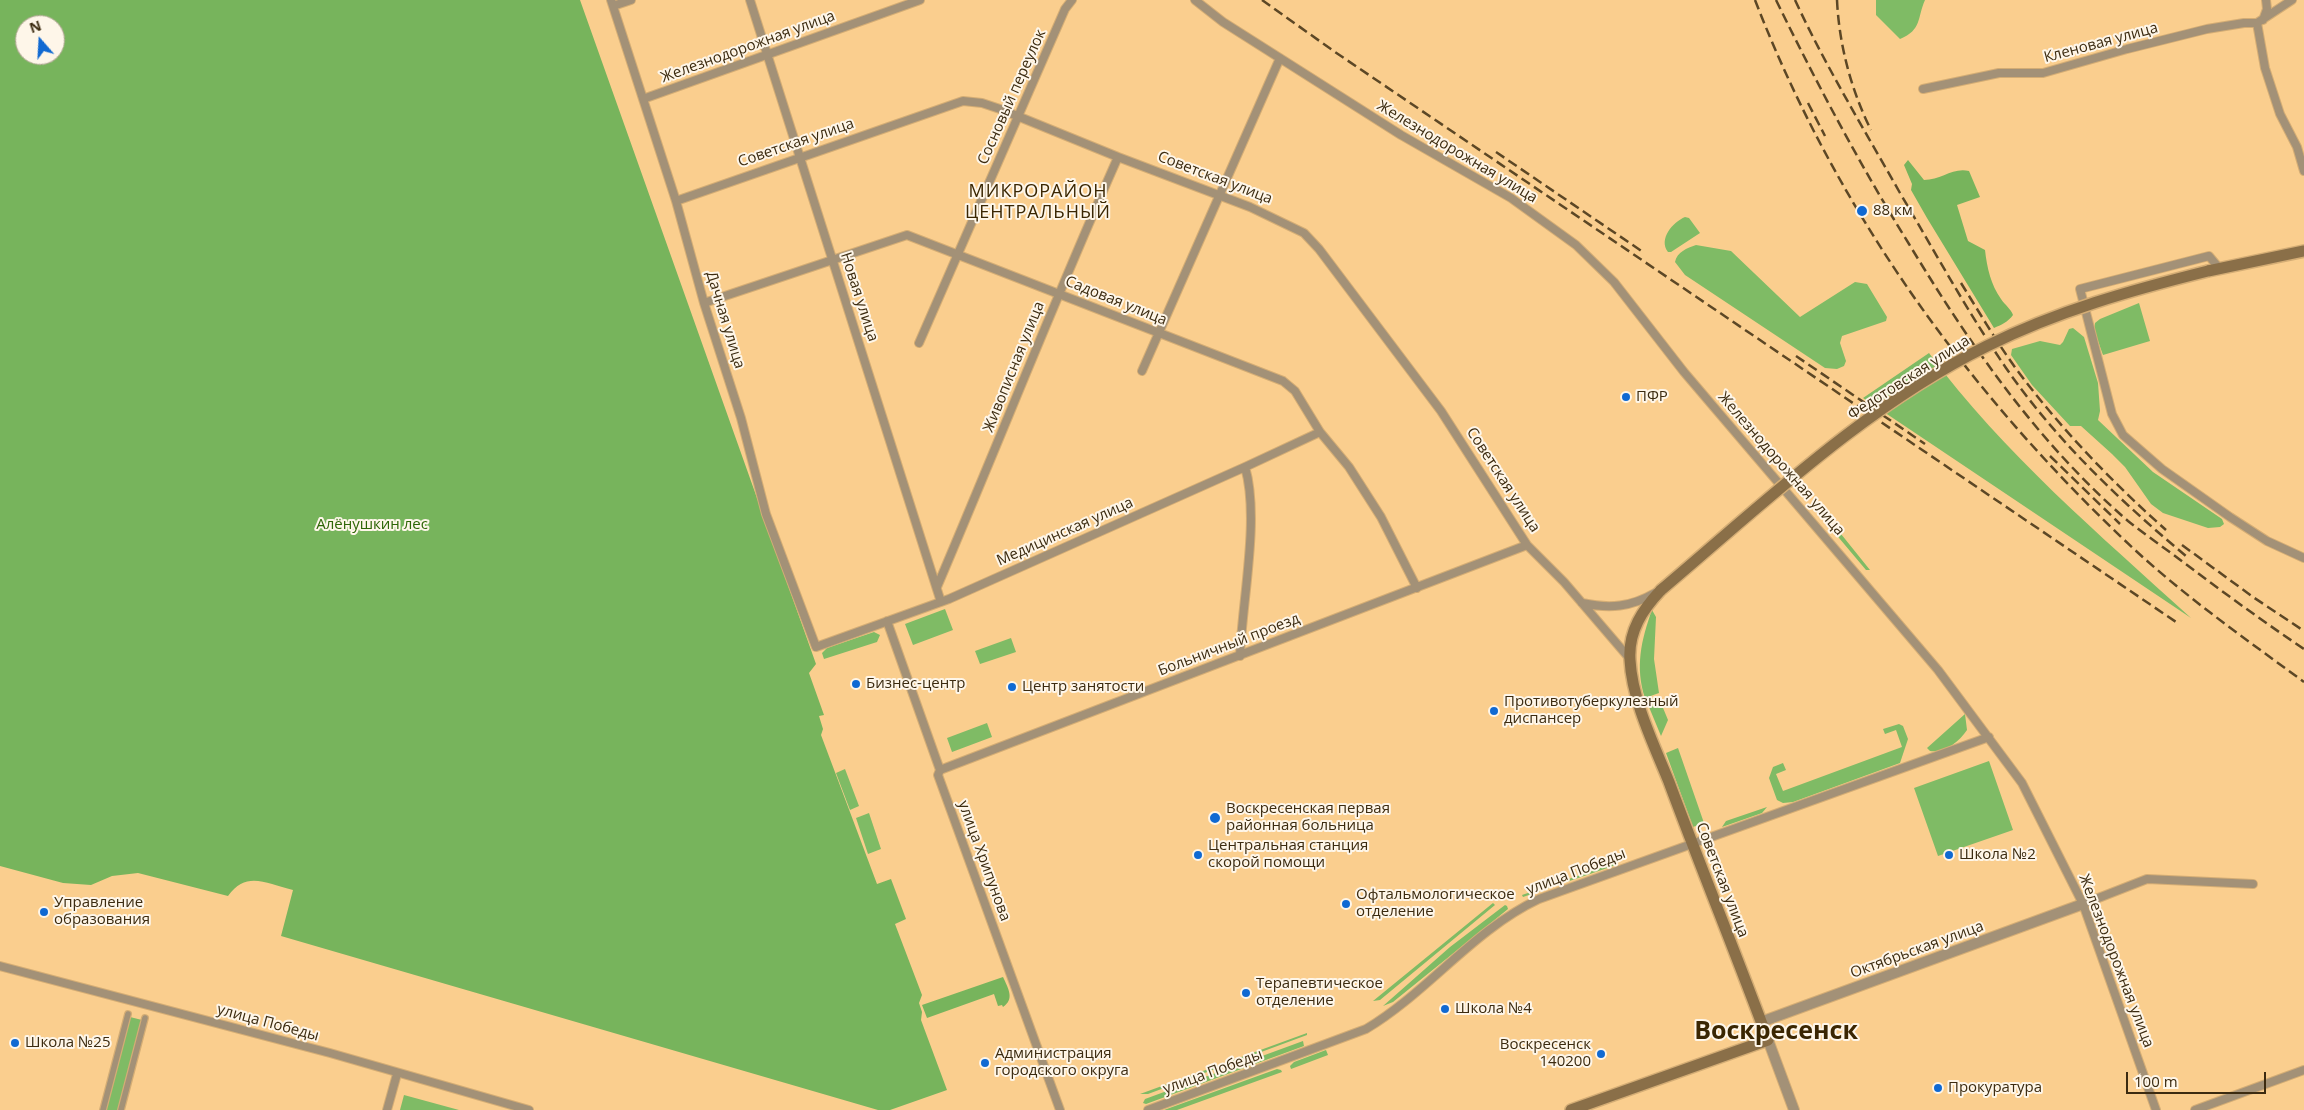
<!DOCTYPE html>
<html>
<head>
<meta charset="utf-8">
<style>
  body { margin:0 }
  #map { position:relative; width:2304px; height:1110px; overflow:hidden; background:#face8e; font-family:"Open Sans",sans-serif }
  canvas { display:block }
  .north { position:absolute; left:15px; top:15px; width:50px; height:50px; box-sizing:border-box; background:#fef6e9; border:1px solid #b0a592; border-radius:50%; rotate:341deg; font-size:14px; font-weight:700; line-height:20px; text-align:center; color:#3c2b10 }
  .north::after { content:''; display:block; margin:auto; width:18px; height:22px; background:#1069d2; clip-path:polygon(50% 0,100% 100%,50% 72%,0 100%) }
  .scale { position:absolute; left:2126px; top:1072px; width:140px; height:22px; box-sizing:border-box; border:2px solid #3c2b10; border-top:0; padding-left:6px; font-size:15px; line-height:18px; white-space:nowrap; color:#3c2b10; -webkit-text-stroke:4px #fef6e9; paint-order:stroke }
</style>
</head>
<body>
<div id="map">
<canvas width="2304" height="1110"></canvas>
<div class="north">N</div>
<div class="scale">100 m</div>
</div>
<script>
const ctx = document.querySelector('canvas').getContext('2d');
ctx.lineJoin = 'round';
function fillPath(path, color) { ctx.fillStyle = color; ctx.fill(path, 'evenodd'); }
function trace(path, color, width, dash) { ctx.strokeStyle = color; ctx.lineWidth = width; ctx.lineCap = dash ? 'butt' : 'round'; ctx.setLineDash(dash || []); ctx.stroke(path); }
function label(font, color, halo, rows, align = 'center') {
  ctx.font = font + ' "Open Sans",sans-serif'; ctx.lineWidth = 4; ctx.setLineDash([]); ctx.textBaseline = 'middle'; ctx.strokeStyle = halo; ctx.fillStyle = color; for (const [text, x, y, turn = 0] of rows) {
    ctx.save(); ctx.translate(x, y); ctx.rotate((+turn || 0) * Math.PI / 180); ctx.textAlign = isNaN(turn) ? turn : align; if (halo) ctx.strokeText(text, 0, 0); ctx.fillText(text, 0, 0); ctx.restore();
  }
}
fillPath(new Path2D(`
  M1876,0h49c-8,18 -3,30 -25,39l-24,-24z
  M1685,217l4,1 11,15 -29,19h-3c-10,-13 5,-30 17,-35z
  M1696,245l35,6 69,66 55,-35 12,2 20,33 -1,4 -44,15 -2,7 6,18 -2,5 -7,3 -12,-1 -140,-93 -10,-13c2,-10 12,-14 21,-17z
  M2139,303l11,38 -47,14 -9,-25 1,-7 5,-4z
  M2073,328l11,9 14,46 2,28 -2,9 55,52 69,47 2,5 -4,3 -12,1 -45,-15 -12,-9 -26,-37 -13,-13 -31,-28h-11l-38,-41 -21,-30 1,-6 28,-8 20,4 3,-3 6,-13z
  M1929,353c75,101 170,181 262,265l-328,-220z
  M1834,528l3,1 33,41h-4l-32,-38z
  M945,609l8,21 -40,15 -8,-21z
  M1652,610l4,7 -2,42 5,34 -14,5c-10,-30 -4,-58 7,-88z
  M874,632l6,3 -3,7 -53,17 -2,-6 5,-5z
  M1011,638l5,14 -36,12 -5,-13z
  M1661,703l7,17 -7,16 -12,-29z
  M1965,714l2,16c-8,12 -22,23 -37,21l-3,-3z
  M987,723l5,14 -40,15 -5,-14z
  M1899,724l4,2 5,13 -8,24 -107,39 -10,1 -6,-3 -8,-22 4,-11 10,-4 3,7 -10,4 7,17 119,-44 -6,-17 -11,4 -2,-5z
  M1678,748l26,75 -11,4 -27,-74z
  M1989,761l24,69 -75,26 -24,-68z
  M845,769l14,37 -9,4 -14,-37z
  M1767,807l-5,6 -40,14 4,-6z
  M869,813l12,36 -13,5 -12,-36z
  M1615,863l1,2 -93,32 -1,-2z
  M1493,903l2,2 -115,95 -7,1z
  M1505,905l2,1 1,3 -115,93 -10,4 67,-59z
  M130,1017l12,3 -24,90h-13z
  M1307,1033v2l-159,59h-8z
  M1303,1041l1,5 -158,58 -3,-1 2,-4z
  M1326,1050l2,5 -37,14 -1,-3 4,-4z
  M1277,1069l4,1 1,2 -105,38h-13z
  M404,1095l55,15h-59z`), '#7fbb65');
fillPath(new Path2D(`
  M0,0h580l236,664 -7,9 15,42 -5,1 4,13 -2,6 56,149 14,-5 15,40 -11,5 27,71 -3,8 3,9 -1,8 26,70 -57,20h-12l-597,-174 12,-46c-27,-6 -46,-20 -65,6l-90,-23 -26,3 -21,9 -28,-2 -63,-17zM25,25h30v30h-30z
  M1908,160l16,20c17,0 29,-13 45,-9l11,26 -23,8 11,36 17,9c2,18 6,35 16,49 4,6 10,10 12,16 -5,7 -12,10 -19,13l-67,-110 -16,-28 1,-6 -8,-19z
  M1003,977c5,11 12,22 0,30l-1,-2 -4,1 -4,-12 -67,24 -5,-13z`), '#77b45c');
const pedestrian = new Path2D(`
  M103,1110l25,-96
  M121,1110l24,-92`);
const minor = new Path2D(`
  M611,0l65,201 28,102 37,115 25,96 50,133 133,-48 296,-132 75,-35
  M750,0l191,602
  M1195,0l28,22 178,113 110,63 65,47 38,37 70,90 254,298 84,113 61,121 73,206
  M2292,0l-35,23 8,45 15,46 17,33 7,24
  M613,6l18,-6
  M2263,20l4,-11 -1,-9
  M1923,89l76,-16h44l84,-24 80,-20 37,-6h13
  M643,99l277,-99
  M676,201l287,-100 19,2 18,6 118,48 132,50 54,26 15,16 122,162 86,134 37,37 66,77
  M2219,268l-10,-12 -129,33 32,125 11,21 39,34 68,48 37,24 37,17
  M704,303l203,-68 376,146 12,10 25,41 29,35 32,50 36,71
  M919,343l146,-334 7,-9
  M1142,371l138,-313
  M937,587c61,-143 118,-288 181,-430
  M1582,603c28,6 49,4 73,-10
  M887,621l53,149 -2,5 122,335
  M1240,656c2,-55 20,-138 5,-189
  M940,770l587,-225
  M2083,904l64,-25 106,5
  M0,966l330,87 199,57
  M387,1110l10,-36
  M1148,1110l218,-81c62,-37 107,-99 173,-130l450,-162
  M2195,1110l109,-40`);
const tertiary = new Path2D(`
  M1761,1022l322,-118
  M1768,1040l26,70`);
const secondary = new Path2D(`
  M2208,271l96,-20
  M1571,1110l197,-70c-32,-86 -67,-172 -99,-258 -15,-37 -37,-82 -39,-122 -2,-29 13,-51 31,-70`);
trace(pedestrian, '#d4ad75', 8);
trace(minor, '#d4ad75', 10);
trace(tertiary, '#d4ad75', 12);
trace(secondary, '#d4ad75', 14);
trace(pedestrian, '#a39177', 5.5);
trace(minor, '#a39177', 8);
trace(tertiary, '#a39177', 10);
trace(secondary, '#8a6f48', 11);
trace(new Path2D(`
  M1262,0l73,52 844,572
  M1755,0c82,212 214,395 380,550 52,48 112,90 169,132
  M1776,0c41,84 84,165 133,244 61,101 129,199 219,277 16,13 34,25 51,38 41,31 82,61 125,90
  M1795,0c31,67 69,129 105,193 35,59 67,118 106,175 50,72 113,132 180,188
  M1837,0c2,44 14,90 34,130
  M1808,103l17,33
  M1496,152l147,100
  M1961,283c20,32 39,65 62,95 42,55 91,106 143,152
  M1796,356l129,88
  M2050,456l70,68
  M2182,545l71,52 51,34`), '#5c4725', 2.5, [10, 5]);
const secondaryBridge = new Path2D(`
  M1661,590c103,-87 204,-184 326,-244 70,-35 145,-56 221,-75`);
trace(secondaryBridge, '#d4ad75', 14, []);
trace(secondaryBridge, '#8a6f48', 11);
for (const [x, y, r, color] of [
  [1862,211,6,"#1069d2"],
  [1626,397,5,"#1069d2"],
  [856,684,5,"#1069d2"],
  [1012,687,5,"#1069d2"],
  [1494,711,5,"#1069d2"],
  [1215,818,6,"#1069d2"],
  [1198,855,5,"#1069d2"],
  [1949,855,5,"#1069d2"],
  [1346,904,5,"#1069d2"],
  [44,912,5,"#1069d2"],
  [1246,993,5,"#1069d2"],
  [1445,1009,5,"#1069d2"],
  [15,1043,5,"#1069d2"],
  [1601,1054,5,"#1069d2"],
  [985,1063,5,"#1069d2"],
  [1938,1088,5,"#1069d2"]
]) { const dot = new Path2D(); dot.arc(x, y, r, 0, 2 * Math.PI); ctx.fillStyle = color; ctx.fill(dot); trace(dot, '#fef6e9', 2); }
label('15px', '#3c2b10', '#fef6e9', [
  ["Кленовая улица",2101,43,-15],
  ["Железнодорожная улица",748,47,-20],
  ["Сосновый переулок",1012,97,-66],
  ["Советская улица",796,143,-19],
  ["Железнодорожная улица",1457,152,31],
  ["Советская улица",1215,178,21],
  ["Новая улица",859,297,72],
  ["Садовая улица",1116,301,22],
  ["Дачная улица",725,320,73],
  ["Живописная улица",1014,367,-68],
  ["Федотовская улица",1909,378,-33],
  ["Железнодорожная улица",1781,464,49],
  ["Советская улица",1503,480,57],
  ["Медицинская улица",1065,532,-24],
  ["Больничный проезд",1229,645,-21],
  ["улица Хрипунова",984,861,70],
  ["улица Победы",1576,872,-21],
  ["Советская улица",1722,880,69],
  ["Октябрьская улица",1917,950,-20],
  ["Железнодорожная улица",2116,961,69],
  ["улица Победы",268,1023,15],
  ["улица Победы",1213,1072,-20]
]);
label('15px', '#3c2b10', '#fef6e9', [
  ["88 км",1873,211],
  ["ПФР",1636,397],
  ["Бизнес-центр",866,684],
  ["Центр занятости",1022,687],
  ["Противотуберкулезный",1504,702],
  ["диспансер",1504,719],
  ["Воскресенская первая",1226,809],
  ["районная больница",1226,826],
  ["Центральная станция",1208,846],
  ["скорой помощи",1208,863],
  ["Школа №2",1959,855],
  ["Офтальмологическое",1356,895],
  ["отделение",1356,912],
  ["Управление",54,903],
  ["образования",54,920],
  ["Терапевтическое",1256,984],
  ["отделение",1256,1001],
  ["Школа №4",1455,1009],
  ["Школа №25",25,1043],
  ["Воскресенск",1591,1045,"right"],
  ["140200",1591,1062,"right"],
  ["Администрация",995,1054],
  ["городского округа",995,1071],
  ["Прокуратура",1948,1088]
], 'left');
label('15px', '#2d6606', '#fef6e9', [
  ["Алёнушкин лес",372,525]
]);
ctx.letterSpacing = '1px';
label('18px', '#3a2602', '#fef6e9', [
  ["МИКРОРАЙОН",1038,192],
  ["ЦЕНТРАЛЬНЫЙ",1038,213]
]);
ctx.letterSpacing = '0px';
label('bold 25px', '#3a2602', '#fef6e9', [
  ["Воскресенск",1776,1032]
]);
</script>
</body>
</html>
